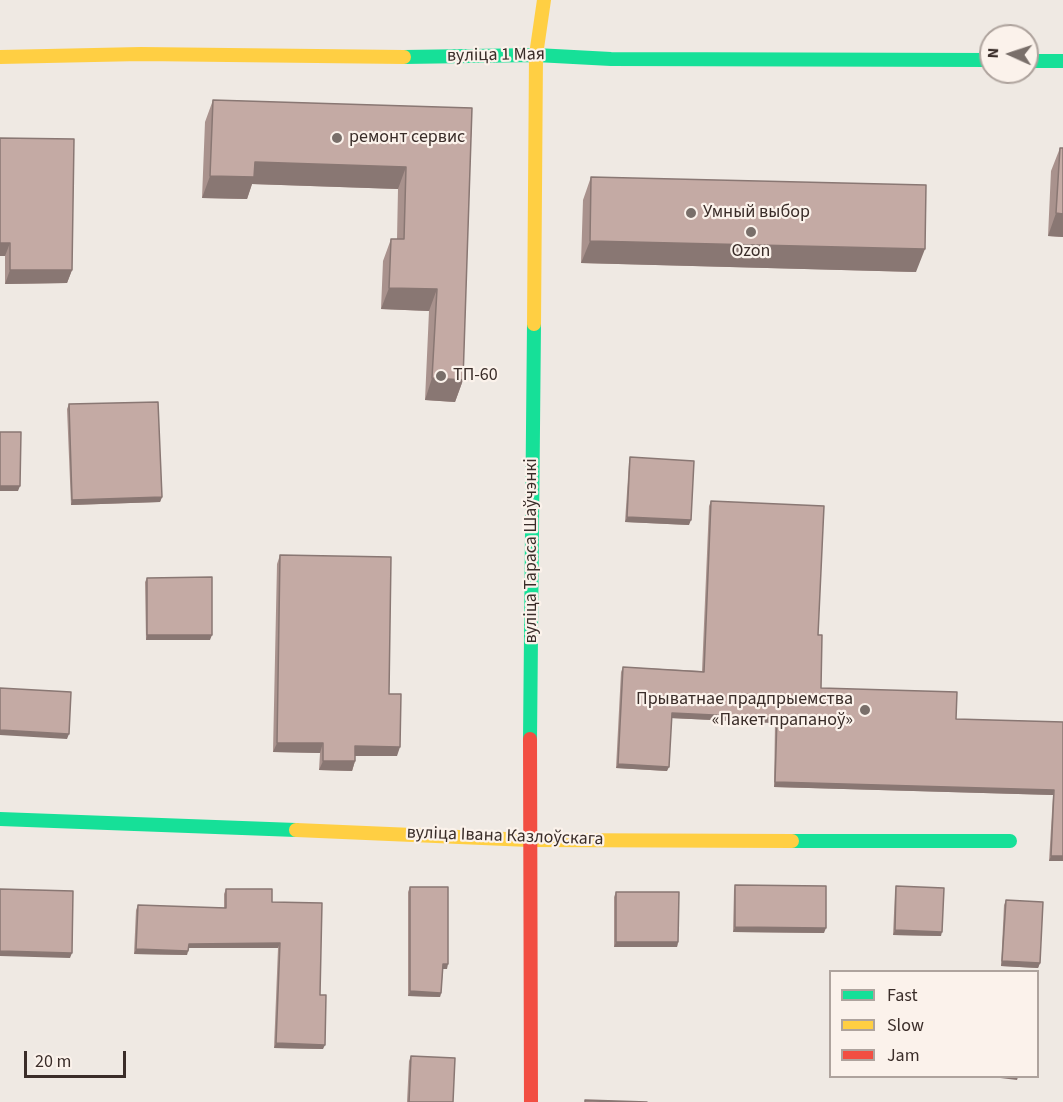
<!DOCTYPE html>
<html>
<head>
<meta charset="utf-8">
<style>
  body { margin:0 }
  #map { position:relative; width:1063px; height:1102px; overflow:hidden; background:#efe9e3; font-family:"Source Sans 3",sans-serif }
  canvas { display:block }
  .legend { position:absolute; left:829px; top:970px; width:210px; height:108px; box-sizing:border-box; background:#fbf2eb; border:2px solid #aea39d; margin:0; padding:8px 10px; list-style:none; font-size:18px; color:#3a2d29 }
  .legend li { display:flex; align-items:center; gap:12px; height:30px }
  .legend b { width:30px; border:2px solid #aea39d }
  .north { position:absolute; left:979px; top:24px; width:60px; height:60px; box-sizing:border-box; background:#fbf2eb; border:2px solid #aea39d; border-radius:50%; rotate:273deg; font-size:16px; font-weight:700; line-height:24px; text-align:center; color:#3a2d29 }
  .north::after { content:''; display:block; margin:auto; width:21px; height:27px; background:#796f6a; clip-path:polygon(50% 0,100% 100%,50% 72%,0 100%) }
  .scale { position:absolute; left:24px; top:1051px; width:102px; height:27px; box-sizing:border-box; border:3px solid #3a2d29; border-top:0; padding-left:8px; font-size:18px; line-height:21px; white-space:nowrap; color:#3a2d29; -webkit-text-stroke:4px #fbf2eb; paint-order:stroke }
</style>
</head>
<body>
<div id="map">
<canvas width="1063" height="1102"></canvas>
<ul class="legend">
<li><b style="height:8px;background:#16e098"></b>Fast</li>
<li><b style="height:8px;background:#ffcf43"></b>Slow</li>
<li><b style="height:8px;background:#f24e42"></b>Jam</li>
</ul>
<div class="north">N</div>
<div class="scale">20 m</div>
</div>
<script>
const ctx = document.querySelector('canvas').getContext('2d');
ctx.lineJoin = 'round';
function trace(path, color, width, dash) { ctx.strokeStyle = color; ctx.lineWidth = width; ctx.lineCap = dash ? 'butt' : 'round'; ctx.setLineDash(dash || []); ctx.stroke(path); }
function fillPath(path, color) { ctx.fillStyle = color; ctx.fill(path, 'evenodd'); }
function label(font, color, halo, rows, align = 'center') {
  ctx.font = font + ' "Source Sans 3",sans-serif'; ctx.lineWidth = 4.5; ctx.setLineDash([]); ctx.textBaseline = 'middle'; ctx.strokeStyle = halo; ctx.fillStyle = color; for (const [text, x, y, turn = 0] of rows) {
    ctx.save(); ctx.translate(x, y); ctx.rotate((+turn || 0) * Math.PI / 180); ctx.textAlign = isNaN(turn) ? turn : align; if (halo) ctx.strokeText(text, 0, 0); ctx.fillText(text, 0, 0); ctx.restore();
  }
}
trace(new Path2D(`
  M404,57l132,-2 75,4 380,1
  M1027,61h36
  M530,739l4,-415
  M0,819l296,11
  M792,841h218`), '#16e098', 14);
trace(new Path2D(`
  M0,57l141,-3 263,3
  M534,324l2,-269 8,-55
  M296,830l233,10 263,1`), '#ffcf43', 14);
trace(new Path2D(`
  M530,739l1,363`), '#f24e42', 14);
fillPath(new Path2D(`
  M213,100l259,8 -9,272 -8,22 -30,-2 4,-89 -48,-2 2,-48 8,-22h6l1,-50 -146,-5 -5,15 -45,-1 3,-76z
  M0,138l72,132 -5,13 -62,1v-28h-5z
  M1060,148l3,89 -15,-1 3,-65z
  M591,177l325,95 -335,-9 2,-63z
  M69,404l93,93 -2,5 -89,3 -4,-96z
  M630,457l59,68 -64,-3 4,-60z
  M711,501l107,134 3,53 135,31 107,3v139h-14l4,-66 -279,-8 1,-64 -104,-5 -4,53 -51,-3 5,-96 2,-5 79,4 7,-165z
  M280,555l109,139 8,62h-42v5l-3,10 -33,-1 1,-17 -47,-1 4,-188z
  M147,578l63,62h-64l-1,-58z
  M735,885l89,48 -91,-1 1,-42z
  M896,886l45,50 -48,-1 2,-44z
  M410,887l37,82h-4l-2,24 -1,4 -32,-1v-104z
  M226,889l46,13 48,93 3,54 -49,-1 4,-100h-90l-1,7 -53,-1 2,-44 2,-5 86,3v-14z
  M616,892l62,50 -1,5h-63v-50z
  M1006,900l34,63 -2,5 -37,-2 3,-61z
  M411,1056l42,46h-46l2,-41z`), '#a9928d');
fillPath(new Path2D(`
  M255,162l151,5 -8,22 -146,-5 -5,15 -45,-1 8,-22z
  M1056,213l7,1v23l-15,-1z
  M590,241l335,8 -9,23 -335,-9z
  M0,243h10l-5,13h-5z
  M10,270h62l-5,13 -62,1z
  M389,288l48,1 -8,22 -48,-2z
  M432,378l31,2 -8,22 -30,-2z
  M0,486h20l-2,5h-18z
  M162,497l-2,5 -89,3 1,-5z
  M627,517l64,3 -2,5 -64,-3z
  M147,635h65l-2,5h-64z
  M672,713l105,5 -2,5 -105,-5z
  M0,730l69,4 -2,5 -67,-4z
  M277,743h46l-3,10 -47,-1z
  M355,746l45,1 -3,9h-45z
  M323,761h32l-3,10 -33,-1z
  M618,764l51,3 -2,4 -51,-3z
  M775,782l279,8 -1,5 -279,-8z
  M1051,856h12v5h-14z
  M735,927l91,1 -2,5 -91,-1z
  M895,930l47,2 -1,4 -48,-1z
  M616,942h62l-1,5h-63z
  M280,943l-2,5h-91l2,-4z
  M136,949l52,2 -1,4 -53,-1z
  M0,951l72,2 -2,5 -70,-2z
  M1002,961l38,2 -2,5 -37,-2z
  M443,964h5l-1,5h-6z
  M410,991l31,2 -1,4 -32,-1z
  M276,1043l49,2 -2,4 -49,-1z
  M992,1077h26l-1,3z`), '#897773');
const building = new Path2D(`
  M213,100l259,8 -9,272 -31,-2 5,-89 -48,-1 2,-49h13l2,-72 -151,-5 -1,15 -44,-1z
  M0,138l74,1 -2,131h-62v-27h-10z
  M1060,148h3v66l-7,-1z
  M591,177l335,8 -1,64 -335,-8z
  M158,402l4,95 -90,3 -3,-96z
  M0,432h21l-1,54h-20z
  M630,457l64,4 -3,59 -64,-3z
  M711,501l113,5 -6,129h4l-1,53 136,4 -1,27 107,3v134h-12l3,-66 -279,-8 2,-64 -105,-5 -3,54 -51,-3 5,-97 81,5z
  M280,555l111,2 -2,137h12l-1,53 -45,-1v15h-32v-18h-46z
  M212,577v58h-65v-57z
  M0,688l71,4 -2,42 -69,-4z
  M735,885l91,1v42l-91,-1z
  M896,886l48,2 -2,44 -47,-2z
  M410,887h38v77h-5l-2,29 -31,-2z
  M0,889l73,2 -1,62 -72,-2z
  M226,889h46v13l50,1 -2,92h6l-1,50 -49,-2 4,-100 -91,1 -1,7 -52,-2 2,-44 88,3z
  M616,892h63l-1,50h-62z
  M1006,900l37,2 -3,61 -38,-2z
  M411,1056l44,2 -2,44h-44z
  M585,1100l62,2h-62z`);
fillPath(building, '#c4aaa4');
trace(building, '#897773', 1.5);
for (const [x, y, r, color] of [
  [337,138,6,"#796f6a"],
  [691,213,6,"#796f6a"],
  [751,232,6,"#796f6a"],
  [441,376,6,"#796f6a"],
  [865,710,6,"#796f6a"]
]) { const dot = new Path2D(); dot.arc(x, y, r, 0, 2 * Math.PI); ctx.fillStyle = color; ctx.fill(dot); trace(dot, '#fbf2eb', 2); }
label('18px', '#3a2d29', '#fbf2eb', [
  ["вуліца 1 Мая",496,56,-1],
  ["вуліца Тараса Шаўчэнкі",532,551,-90],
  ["вуліца Івана Казлоўскага",505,837,2]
]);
label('18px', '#3a2d29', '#fbf2eb', [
  ["ремонт сервис",349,138],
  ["Умный выбор",703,213],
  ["Ozon",751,252,"center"],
  ["ТП-60",453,376],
  ["Прыватнае прадпрыемства",853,700,"right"],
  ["«Пакет прапаноў»",853,721,"right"]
], 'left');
</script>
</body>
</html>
